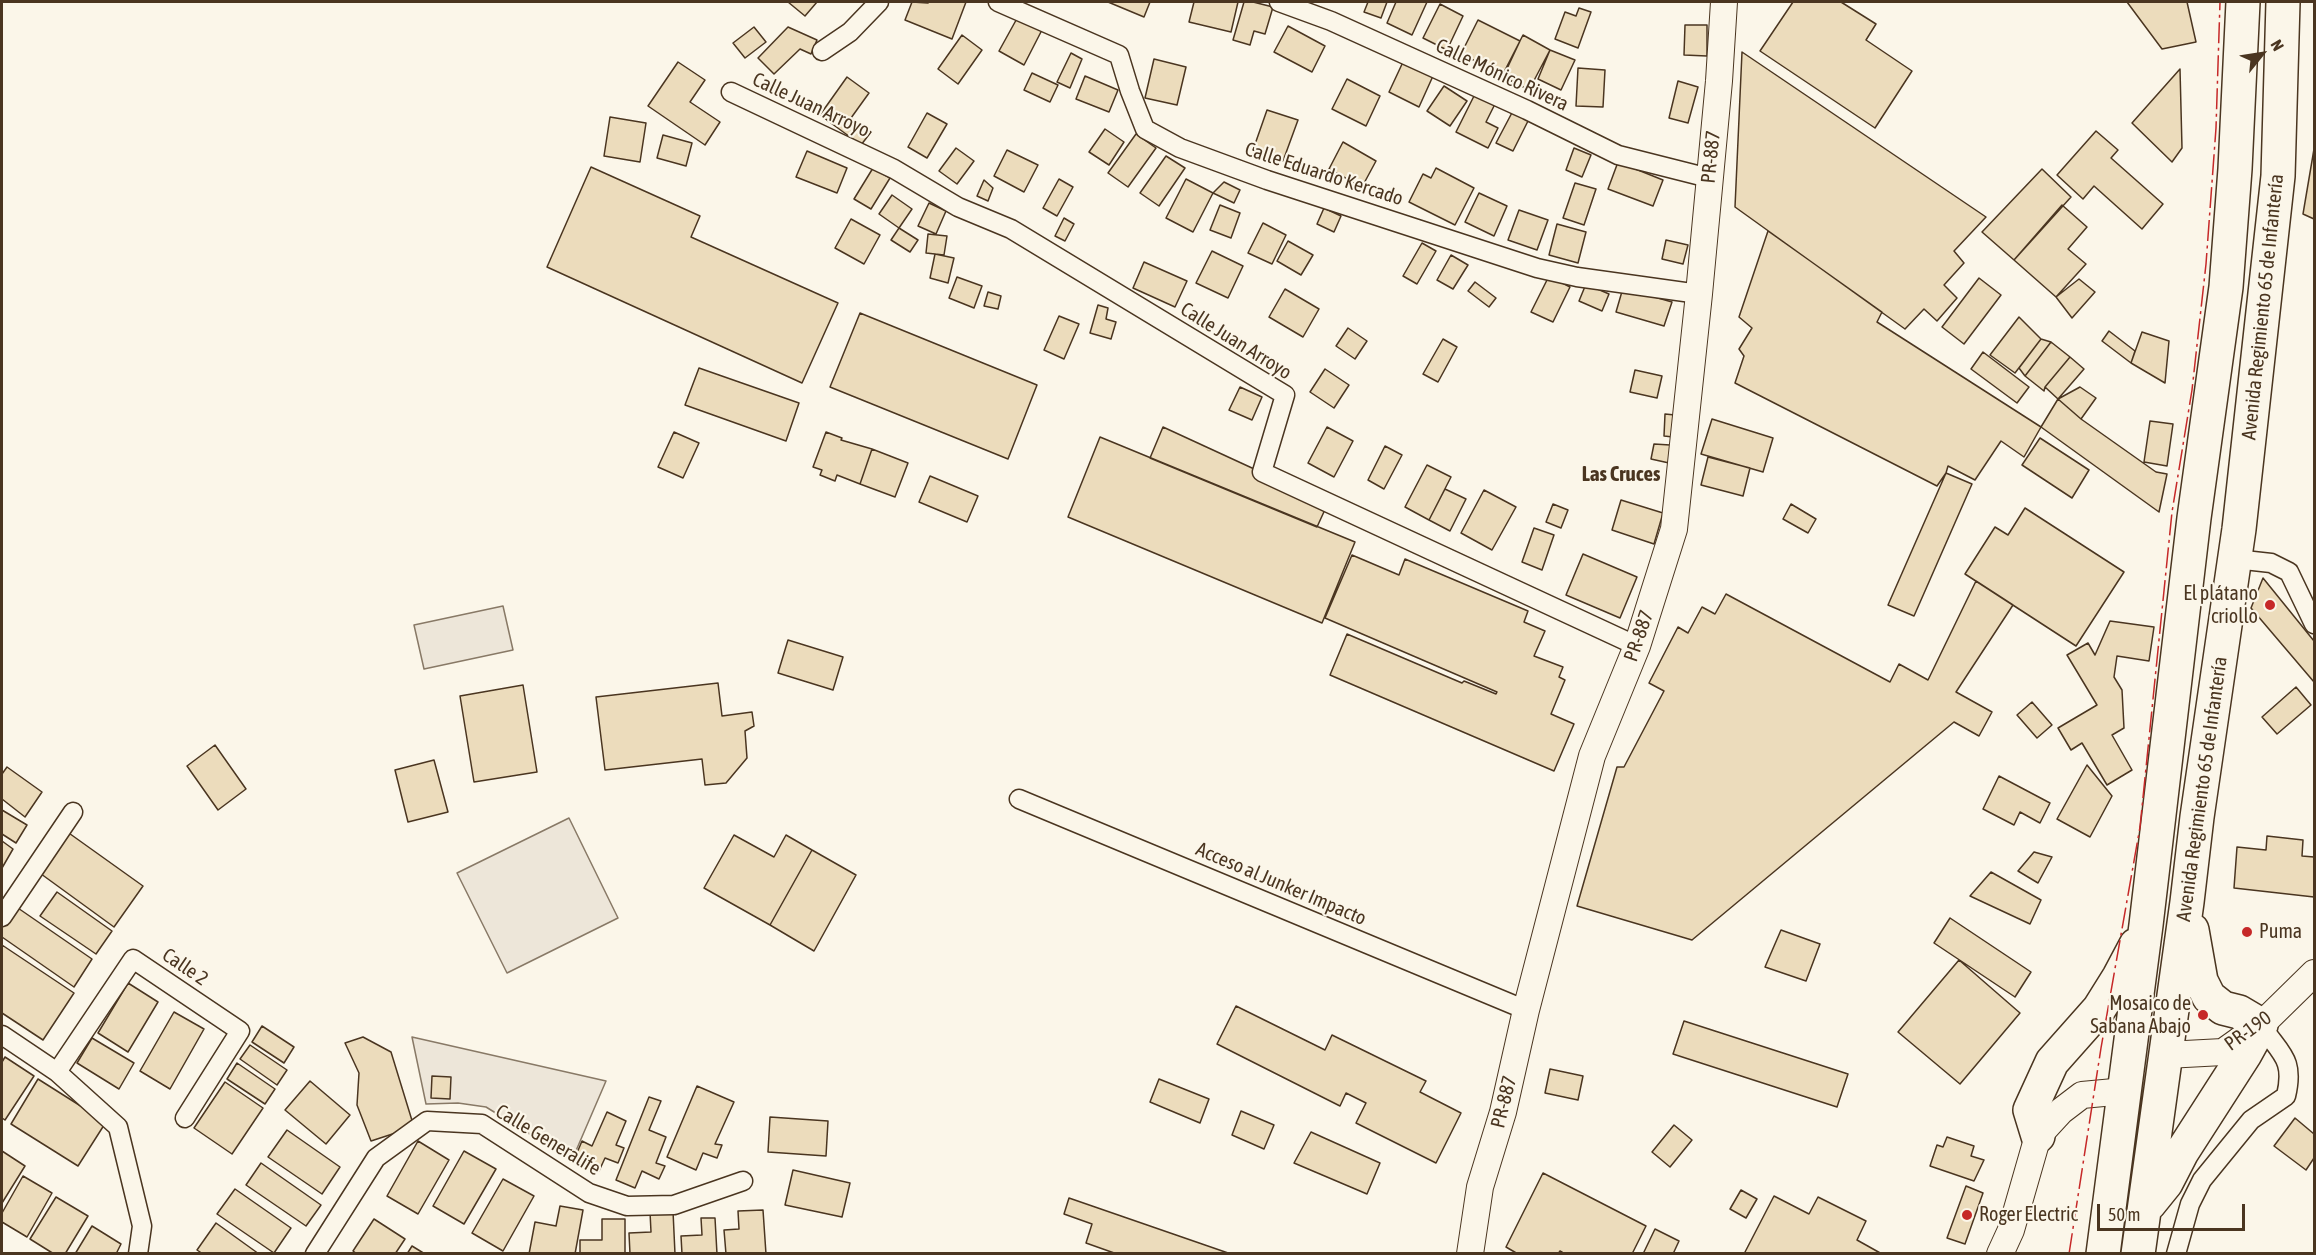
<!DOCTYPE html>
<html>
<head>
<meta charset="utf-8">
<style>
  body { margin:0 }
  #map { position:relative; width:2316px; height:1255px; overflow:hidden; background:#fbf6e9; font-family:"Asap Condensed",sans-serif }
  canvas { display:block }
  .frame { position:absolute; inset:0; border:3px solid #4a3520; pointer-events:none }
  .north { position:absolute; left:2232px; top:24px; width:60px; height:60px; -webkit-text-stroke:4px #fbf6e9; paint-order:stroke; rotate:60deg; font-size:16px; font-weight:700; line-height:24px; text-align:center; color:#4a3520 }
  .north::after { content:''; display:block; margin:auto; width:21px; height:27px; background:#4a3520; clip-path:polygon(50% 0,100% 100%,50% 72%,0 100%) }
  .scale { position:absolute; left:2097px; top:1204px; width:148px; height:27px; box-sizing:border-box; border:3px solid #4a3520; border-top:0; padding-left:8px; font-size:18px; line-height:21px; white-space:nowrap; color:#4a3520; -webkit-text-stroke:4px #fbf6e9; paint-order:stroke }
</style>
</head>
<body>
<div id="map">
<canvas width="2316" height="1255"></canvas>
<div class="frame"></div>
<div class="north">N</div>
<div class="scale">50 m</div>
</div>
<script>
const ctx = document.querySelector('canvas').getContext('2d');
ctx.lineJoin = 'round';
function fillPath(path, color) { ctx.fillStyle = color; ctx.fill(path, 'evenodd'); }
function trace(path, color, width, dash) { ctx.strokeStyle = color; ctx.lineWidth = width; ctx.lineCap = dash ? 'butt' : 'round'; ctx.setLineDash(dash || []); ctx.stroke(path); }
function label(font, color, halo, rows, align = 'center') {
  ctx.font = font + ' "Asap Condensed",sans-serif'; ctx.lineWidth = 4.5; ctx.setLineDash([]); ctx.textBaseline = 'middle'; ctx.strokeStyle = halo; ctx.fillStyle = color; for (const [text, x, y, turn = 0] of rows) {
    ctx.save(); ctx.translate(x, y); ctx.rotate((+turn || 0) * Math.PI / 180); ctx.textAlign = isNaN(turn) ? turn : align; if (halo) ctx.strokeText(text, 0, 0); ctx.fillText(text, 0, 0); ctx.restore();
  }
}
const green = new Path2D(`
  M503,606l10,44 -89,19 -10,-44z
  M569,818l49,100 -111,55 -50,-100z
  M412,1037l194,44 -34,79 -86,-53 -28,-4 -32,1z`);
fillPath(green, '#ede6d9');
trace(green, '#887966', 1.5);
const building = new Path2D(`
  M788,2h29l-12,14z
  M912,2l16,1 1,-1h37l-14,37 -47,-19z
  M1108,2h42l-6,15z
  M1194,2h44l-7,30 -42,-10z
  M1244,2h9l20,5 -8,27 -11,-3 -4,14 -17,-5z
  M1368,2h19l-6,16 -17,-6z
  M1396,2h31l-15,33 -25,-12z
  M1793,2h48l35,22 -10,16 46,31 -37,57 -115,-77z
  M2127,2h60l9,40 -34,7z
  M1440,4l23,12 -16,34 -24,-12z
  M1579,8l12,4 -13,36 -23,-9 10,-27 11,4z
  M1020,13l24,13 -20,39 -25,-14z
  M1478,20l42,21 -16,34 -43,-21z
  M1685,25h22v31l-23,-1z
  M1288,26l37,20 -13,26 -38,-20z
  M754,27l12,15 -21,16 -12,-15z
  M788,27l29,13 -6,14 -11,-5 -26,25 -16,-16z
  M962,35l20,15 -24,34 -20,-15z
  M1523,35l27,15 -21,40 -27,-14z
  M1550,50l25,10 -14,30 -23,-11z
  M1742,52l244,165 -32,34 10,12 -20,22 13,13 -20,23 -13,-12 -19,20 -170,-122z
  M1071,53l11,6 -12,29 -13,-6z
  M1154,59l32,8 -9,38 -32,-7z
  M678,62l27,18 -15,22 30,20 -15,23 -57,-39z
  M1403,62l30,14 -14,31 -30,-15z
  M1578,68l27,2 -2,37 -27,-1z
  M2180,69l2,79 -10,14 -40,-39z
  M1032,73l26,12 -8,17 -26,-12z
  M1085,76l33,14 -9,22 -33,-13z
  M847,77l22,16 -18,25 20,14 -10,13 -41,-30z
  M1347,79l33,17 -14,30 -34,-17z
  M1678,81l20,6 -10,36 -19,-5z
  M1444,86l23,15 -17,25 -23,-15z
  M1476,92l20,10 -10,20 12,6 -10,20 -32,-16z
  M1515,107l16,8 -18,36 -17,-8z
  M1267,110l31,10 -15,41 -30,-11z
  M927,113l20,11 -20,34 -19,-11z
  M610,117l36,6 -6,39 -36,-6z
  M1105,129l19,13 -15,23 -20,-13z
  M2096,131l22,19 -7,8 52,46 -21,25 -48,-43 -11,13 -26,-24z
  M1136,134l20,14 -28,39 -20,-14z
  M663,135l29,8 -6,23 -29,-8z
  M1343,142l33,19 -14,26 -33,-18z
  M956,148l18,13 -17,23 -18,-13z
  M1574,148l17,7 -9,22 -16,-7z
  M2314,149v70l-11,-5z
  M1007,150l31,15 -14,27 -30,-16z
  M807,151l40,17 -10,25 -41,-16z
  M1166,156l19,12 -26,38 -19,-13z
  M1618,162l45,18 -10,26 -45,-17z
  M591,167l109,49 -9,21 147,66 -36,80 -255,-116z
  M873,168l17,10 -19,31 -17,-10z
  M1436,168l38,20 -19,37 -46,-23 14,-28 8,4z
  M2042,169l29,28 -57,63 -32,-28z
  M1059,179l14,8 -16,29 -14,-8z
  M1186,179l27,14 -20,39 -27,-14z
  M984,180l9,8 -5,13 -11,-5z
  M1224,182l16,8 -6,13 -21,-10z
  M1575,183l21,6 -12,36 -21,-7z
  M1479,193l28,13 -13,30 -29,-14z
  M892,195l20,14 -13,19 -20,-14z
  M929,203l17,8 -10,23 -18,-8z
  M1220,205l20,8 -9,25 -21,-8z
  M2062,205l25,22 -19,22 18,15 -30,33 -42,-37z
  M1324,208l17,8 -7,16 -17,-8z
  M1519,210l29,10 -11,30 -29,-10z
  M1064,218l10,6 -9,17 -10,-5z
  M851,219l29,16 -16,29 -29,-16z
  M1263,223l23,12 -14,29 -24,-11z
  M1557,224l29,8 -8,31 -29,-8z
  M899,228l19,12 -8,12 -19,-12z
  M1768,231l114,81 -5,10 164,105 -17,30 -23,-16 -26,39 -27,-14 -2,7 -9,13 -202,-103 9,-27 -5,-7 13,-21 -13,-11z
  M928,234l19,2 -3,19 -18,-2z
  M1666,240l22,5 -5,19 -21,-5z
  M1288,241l25,14 -12,20 -24,-14z
  M1422,243l14,8 -19,33 -14,-8z
  M1212,251l31,15 -15,32 -32,-15z
  M935,254l19,4 -6,25 -18,-5z
  M1451,255l17,10 -15,24 -16,-9z
  M1144,262l43,19 -12,26 -42,-19z
  M1549,276l21,11 -17,35 -22,-10z
  M957,277l25,9 -8,22 -25,-10z
  M1979,278l22,17 -37,49 -22,-17z
  M2079,279l16,13 -23,26 -16,-21z
  M1475,282l21,16 -7,9 -21,-16z
  M1586,284l23,10 -7,17 -23,-10z
  M1623,288l49,14 -8,24 -48,-14z
  M1285,289l34,20 -16,28 -34,-20z
  M988,292l13,4 -3,13 -14,-3z
  M1098,305l10,3 -2,11 10,3 -5,17 -21,-6z
  M860,313l177,72 -29,74 -178,-72z
  M1059,316l20,8 -15,35 -20,-9z
  M2019,317l22,22 -26,34 -25,-18z
  M1348,328l19,13 -12,18 -19,-13z
  M2109,331l26,20 -4,12 -29,-22z
  M2142,332l27,9 -4,42 -34,-20z
  M1443,339l14,8 -19,35 -15,-8z
  M2041,339l10,3 -26,34 -6,-8z
  M2051,342l19,15 -25,30 -1,4 -19,-15z
  M1983,352l46,35 -12,16 -46,-34z
  M2070,357l14,12 -26,30 -13,-12z
  M699,368l100,35 -13,38 -101,-36z
  M1325,369l24,16 -15,23 -24,-16z
  M1635,370l27,6 -5,22 -27,-6z
  M1240,387l22,10 -10,23 -23,-10z
  M2080,387l16,11 -15,21 -23,-20z
  M2058,399l23,20 75,53 11,2 -8,38 -118,-85z
  M1665,414l10,1 -2,22 -9,-1z
  M1712,419l61,19 -10,34 -62,-18z
  M2150,421l23,3 -6,42 -23,-4z
  M1163,427l165,76 -11,24 -167,-69z
  M1327,427l26,14 -19,36 -26,-14z
  M674,432l25,11 -16,35 -25,-11z
  M826,432l16,6 -1,2 31,9 -12,35 -23,-9 -2,6 -15,-6 2,-5 -9,-3z
  M1100,437l255,105 -33,81 -254,-106z
  M2040,438l49,32 -17,28 -50,-33z
  M1654,444l16,1 -1,18 -18,-4z
  M1385,446l17,9 -18,34 -16,-9z
  M872,449l36,14 -13,34 -35,-13z
  M1708,457l42,11 -7,28 -42,-11z
  M1427,465l24,12 -22,43 -24,-13z
  M1946,473l26,11 -58,132 -26,-11z
  M930,476l48,20 -11,26 -48,-20z
  M1445,489l21,10 -16,32 -21,-11z
  M1484,490l32,17 -24,43 -31,-17z
  M1621,500l42,13 -9,31 -42,-14z
  M1553,504l15,6 -7,18 -15,-6z
  M1791,504l25,15 -8,14 -25,-14z
  M2025,508l99,64 -48,74 -111,-72 30,-47 13,8z
  M1534,528l20,7 -12,35 -20,-8z
  M1583,554l54,23 -17,41 -54,-23z
  M1352,555l47,20 6,-16 123,52 -4,11 21,9 -11,25 29,11 -4,10 6,3 -14,34 23,10 -20,47 -224,-96 17,-41 115,49 2,-2 32,13 1,-2 -172,-74z
  M2263,578l51,63v41l-63,-74z
  M1976,581l37,24 -57,87 36,20 -13,24 -25,-14 -262,218 -115,-34 40,-139h7l40,-76 -15,-8 29,-56 10,6 14,-26 13,7 11,-20 164,88 9,-18 29,16z
  M2110,621l44,6 -5,34 -32,-5 -3,21 8,13 2,38 -12,7 20,35 -25,15 -25,-42 -11,7 -13,-22 39,-23 -30,-50 21,-12 7,12z
  M788,640l55,17 -10,33 -55,-17z
  M718,683l4,33 30,-4 2,14 -9,5 2,27 -21,25 -21,2 -3,-26 -97,11 -9,-73z
  M523,685l14,87 -63,10 -14,-86z
  M2296,687l15,18 -34,29 -15,-17z
  M2032,702l20,23 -15,13 -20,-23z
  M215,745l31,44 -28,21 -31,-44z
  M434,760l14,52 -40,10 -13,-52z
  M2087,765l25,31 -22,41 -33,-18z
  M7,767l35,25 -17,25 -23,-18v-25z
  M1999,776l51,27 -10,20 -20,-11 -6,13 -31,-16z
  M2,810l25,15 -11,18 -14,-9z
  M66,831l77,55 -29,41 -77,-56z
  M734,835l40,22 12,-22 26,15 -42,75 -66,-37z
  M2267,836l36,4 -1,16 12,1v40l-80,-9 3,-41 29,3z
  M2,841l11,8 -11,19z
  M812,850l44,25 -42,76 -44,-26z
  M2034,852l18,5 -14,26 -20,-12z
  M1991,872l50,28 -11,24 -60,-28z
  M57,892l55,39 -16,23 -56,-38z
  M15,906l77,53 -18,28 -72,-50v-10z
  M1950,918l81,54 -16,25 -81,-54z
  M1781,930l39,14 -14,37 -41,-14z
  M2,945l72,48 -31,47 -41,-27z
  M1959,960l61,53 -60,71 -62,-52z
  M128,983l30,19 -30,50 -30,-19z
  M1236,1006l89,44 7,-15 94,46 -6,11 41,21 -25,50 -80,-40 10,-20 -20,-10 -6,13 -123,-62z
  M174,1012l30,17 -34,60 -30,-18z
  M1684,1021l164,53 -11,33 -164,-53z
  M262,1026l32,21 -10,16 -32,-21z
  M363,1037l28,15 23,75 -43,14 -14,-36 2,-32 -14,-30z
  M92,1038l42,25 -15,26 -42,-26z
  M250,1045l37,25 -10,15 -37,-26z
  M5,1057l29,19 -29,44 -3,-2v-56z
  M237,1063l38,26 -10,15 -38,-25z
  M1550,1069l33,7 -5,24 -33,-7z
  M432,1076l19,1 -1,22 -19,-1z
  M38,1079l68,43 -28,44 -67,-42z
  M1159,1079l50,20 -9,24 -50,-21z
  M310,1081l40,34 -24,29 -41,-34z
  M225,1082l38,26 -31,46 -38,-26z
  M697,1086l37,16 -19,42 7,1 -5,13 -14,-5 -7,17 -29,-13z
  M649,1097l12,4 -12,29 17,7 -10,26 9,3 -6,13 -17,-8 -7,17 -19,-8z
  M1241,1111l33,14 -10,24 -32,-14z
  M607,1112l19,9 -10,24 8,3 -6,15 -13,-5 -6,13 -25,-11 8,-19 10,5z
  M770,1117l58,4 -2,35 -58,-4z
  M2295,1118l19,16v24l-8,12 -32,-24z
  M1674,1125l18,15 -22,27 -18,-15z
  M287,1130l53,37 -18,27 -54,-37z
  M1311,1132l69,31 -13,31 -73,-31z
  M1947,1137l27,9 -3,10 13,4 -10,21 -44,-15 7,-21 6,2z
  M418,1141l31,19 -31,54 -31,-18z
  M2,1151l23,15 -23,37z
  M464,1151l32,18 -32,55 -31,-18z
  M261,1163l60,42 -15,21 -60,-41z
  M793,1170l57,13 -8,34 -57,-12z
  M1543,1173l103,53 -14,28h-67l-5,-3 -2,3h-40l-12,-7z
  M23,1176l29,17 -25,44 -25,-15v-9z
  M503,1179l31,17 -31,55 -31,-18z
  M1966,1186l17,7 -18,51 -18,-6z
  M235,1189l56,39 -17,25 -57,-39z
  M1741,1190l16,9 -11,19 -16,-9z
  M1774,1196l35,18 9,-17 48,24 -9,19 25,14h-138z
  M56,1197l32,19 -23,38h-11l-24,-15z
  M1069,1198l162,56h-114l-31,-11 6,-19 -28,-10z
  M560,1206l23,4 -8,44h-46l6,-32 21,4z
  M763,1210l3,44h-40l-2,-24 15,-1 -1,-18z
  M673,1211l2,43h-45l-1,-21 22,-1 -1,-20z
  M701,1218h14l2,36h-35l-1,-18 21,-1z
  M374,1219l31,20 -10,15h-38l-4,-3z
  M602,1219h23v35h-45v-14h22z
  M216,1223l43,31h-56l-6,-4z
  M92,1226l29,18 -5,10h-41z
  M1655,1229l24,12 -6,13h-30z
  M412,1246l13,8h-18z`);
fillPath(building, '#ecdcbc');
trace(building, '#4a3520', 1.5);
const street = new Path2D(`
  M998,2l121,53 11,36 15,38 35,19 87,32 270,88 40,9 122,17
  M1279,2l52,19 196,89 91,45 91,23
  M822,51l28,-19 29,-30
  M731,92l163,77 64,38 53,22 274,166 -23,77 375,174
  M2235,559l36,4 18,9 25,52
  M1019,799l507,211
  M2,917l71,-105
  M2,1035l55,37 61,55 24,99 -4,28
  M57,1072l76,-113 107,72 -55,87
  M315,1254l61,-96 51,-37 55,3 107,69 38,13 47,-1 69,-24
  M2176,1254l14,-50 12,-24 49,-60 35,-24c9,-38 -6,-42 -25,-71`);
const secondary = new Path2D(`
  M2166,1055l57,-3 38,-27 53,-52
  M1470,1254l10,-67 23,-75 23,-102 66,-254 45,-110 37,-117 25,-235 20,-213 5,-79
  M2000,1254l11,-24 27,-94 23,-25 21,-16 43,-4`);
const highway = new Path2D(`
  M2038,1136l-8,-26 22,-48 47,-53 20,-32 17,-32
  M2149,1204l17,-21 16,-31 63,-98 16,-29 -22,-13 -16,-4 -14,-11 -8,-16 -9,-51
  M2103,1254l43,-329 48,-407 32,-231 9,-118 8,-167
  M2138,1254l49,-352 10,-85 42,-288 39,-353 5,-174`);
trace(street, '#4a3520', 21);
trace(secondary, '#4a3520', 28);
trace(highway, '#4a3520', 36);
trace(street, '#fbf6e9', 18);
trace(secondary, '#fbf6e9', 26);
trace(highway, '#fbf6e9', 33);
trace(new Path2D(`
  M2069,1254l32,-206 39,-221 32,-315 20,-122 14,-126 10,-136 4,-126`), '#c62828', 1.5, [21, 4.5, 3, 4.5]);
for (const [x, y, r, color] of [
  [2270,605,6,"#c62828"],
  [2247,932,6,"#c62828"],
  [2203,1015,6,"#c62828"],
  [1967,1215,6,"#c62828"]
]) { const dot = new Path2D(); dot.arc(x, y, r, 0, 2 * Math.PI); ctx.fillStyle = color; ctx.fill(dot); trace(dot, '#fbf6e9', 2); }
label('20px', '#4a3520', '#fbf6e9', [
  ["Calle Mónico Rivera",1502,75,25],
  ["Calle Juan Arroyo",811,105,25],
  ["PR-887",1711,157,-84],
  ["Calle Eduardo Kercado",1324,174,18],
  ["Avenida Regimiento 65 de Infantería",2263,307,-84],
  ["Calle Juan Arroyo",1236,341,32],
  ["PR-887",1639,636,-71],
  ["Avenida Regimiento 65 de Infantería",2202,789,-82],
  ["Acceso al Junker Impacto",1281,884,23],
  ["Calle 2",185,967,34],
  ["PR-190",2248,1031,-36],
  ["PR-887",1504,1102,-76],
  ["Calle Generalife",548,1140,31]
]);
label('20px', '#4a3520', '#fbf6e9', [
  ["El plátano",2258,594],
  ["criollo",2258,617],
  ["Puma",2259,932,"left"],
  ["Mosaico de",2191,1004],
  ["Sabana Abajo",2191,1027],
  ["Roger Electric",1979,1215,"left"]
], 'right');
label('bold 21px', '#4a3520', '#fbf6e9', [
  ["Las Cruces",1621,474]
]);
</script>
</body>
</html>
